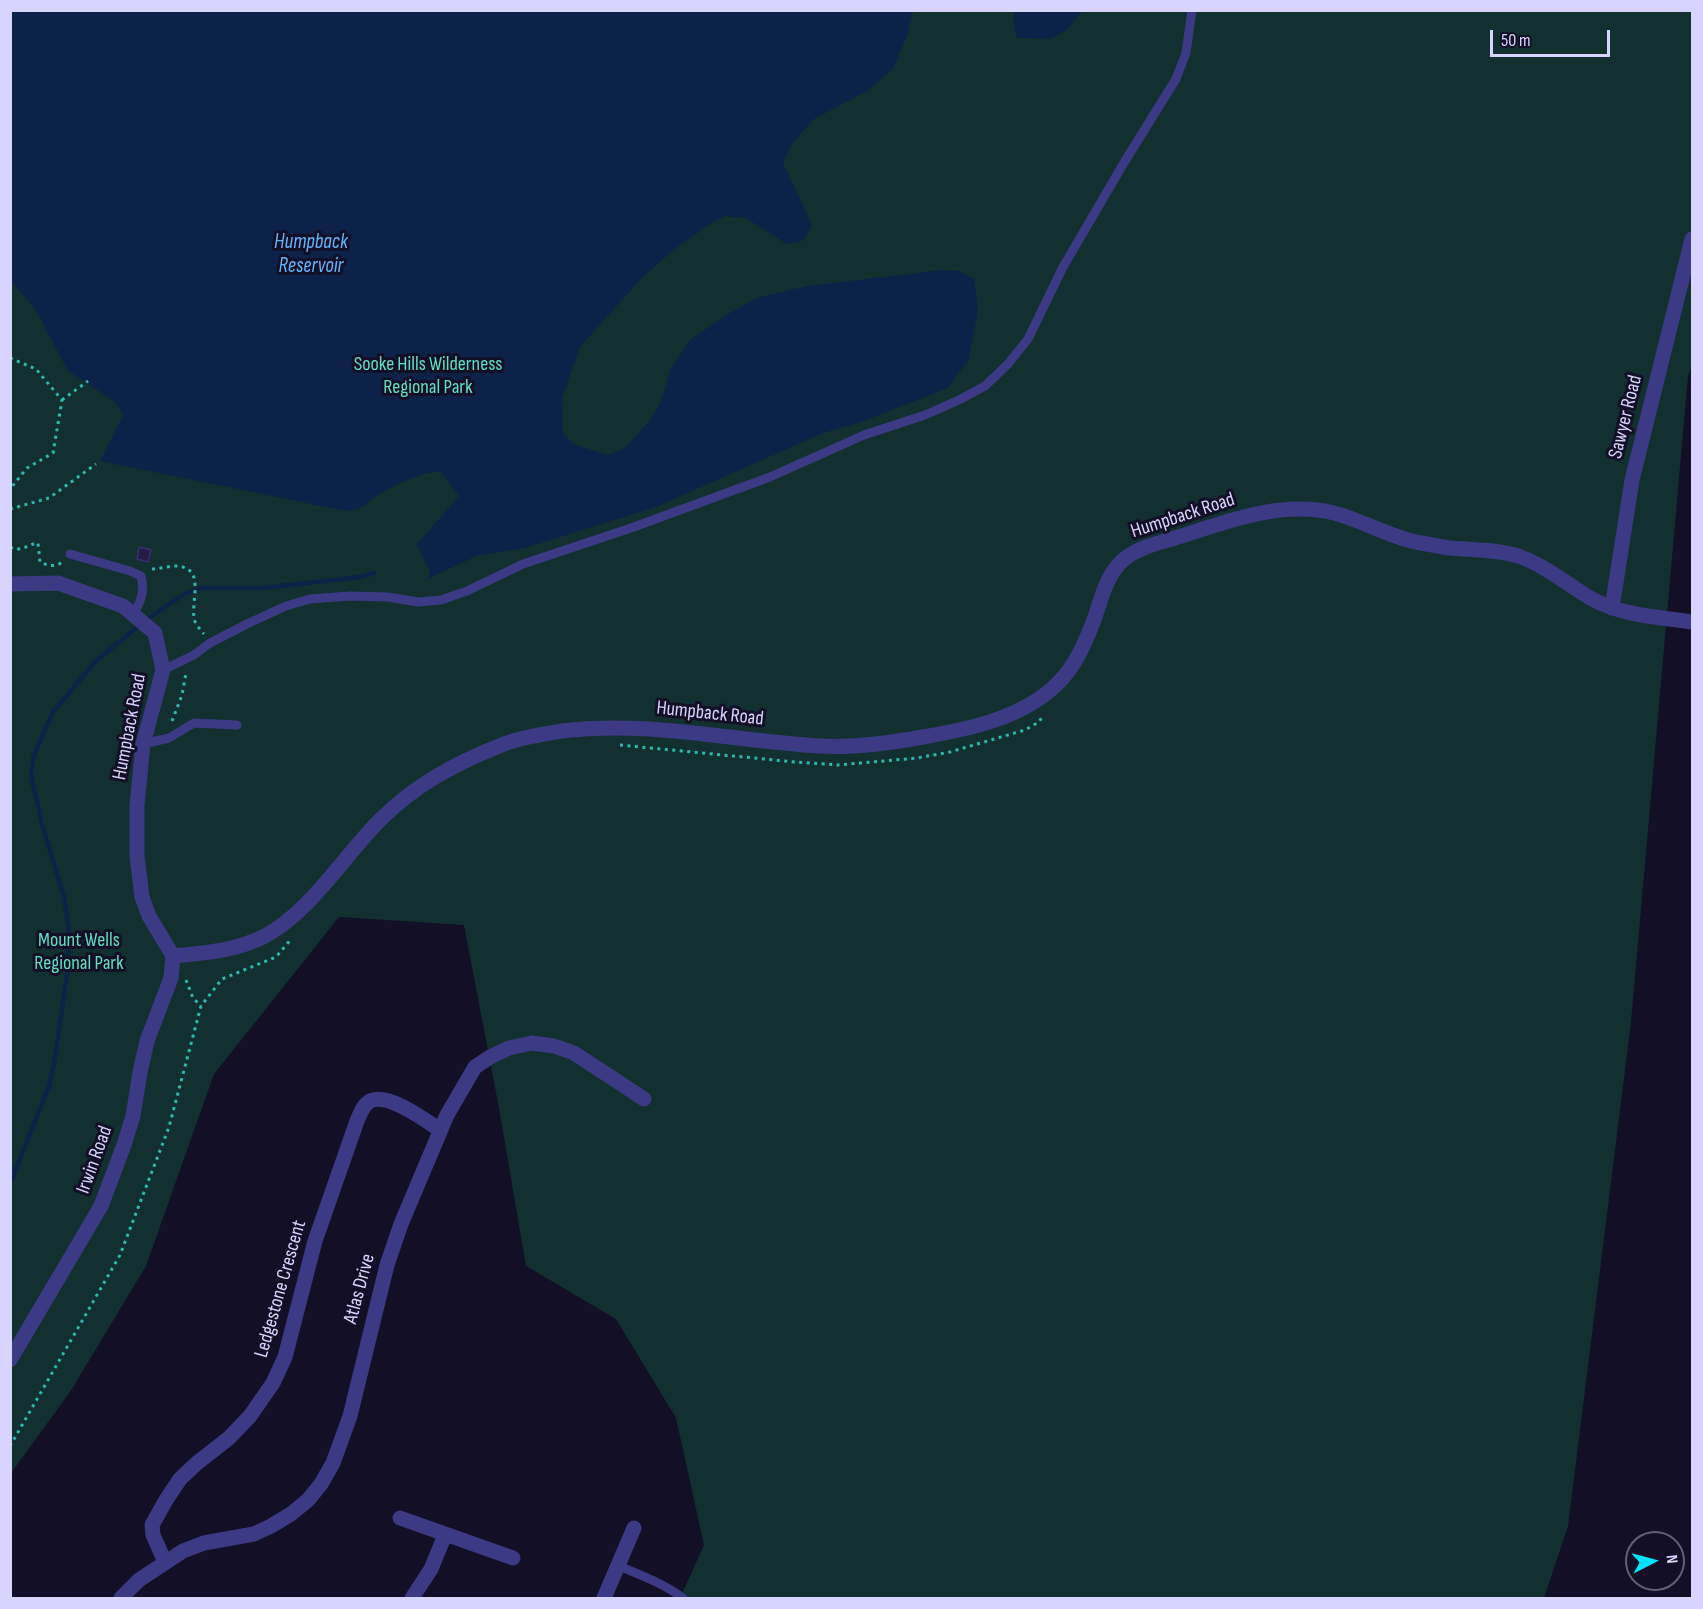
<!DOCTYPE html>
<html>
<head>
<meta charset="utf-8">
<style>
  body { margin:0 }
  #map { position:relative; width:1703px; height:1609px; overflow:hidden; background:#130f26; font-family:"Sofia Sans Condensed",sans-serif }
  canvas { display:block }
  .frame { position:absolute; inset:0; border:12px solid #d9d4ff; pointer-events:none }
  .north { position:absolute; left:1625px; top:1531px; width:60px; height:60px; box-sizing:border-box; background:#130f26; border:2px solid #625e7d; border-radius:50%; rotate:84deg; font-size:16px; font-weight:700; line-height:24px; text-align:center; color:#d9d4ff }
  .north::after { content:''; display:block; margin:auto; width:21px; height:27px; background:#00e5ff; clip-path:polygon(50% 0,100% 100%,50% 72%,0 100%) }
  .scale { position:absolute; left:1490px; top:30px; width:120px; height:27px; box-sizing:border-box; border:3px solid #d9d4ff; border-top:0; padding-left:8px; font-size:18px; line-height:21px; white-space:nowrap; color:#d9d4ff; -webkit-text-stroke:4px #130f26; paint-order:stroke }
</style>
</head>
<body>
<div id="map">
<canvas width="1703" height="1609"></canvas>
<div class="frame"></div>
<div class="north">N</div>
<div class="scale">50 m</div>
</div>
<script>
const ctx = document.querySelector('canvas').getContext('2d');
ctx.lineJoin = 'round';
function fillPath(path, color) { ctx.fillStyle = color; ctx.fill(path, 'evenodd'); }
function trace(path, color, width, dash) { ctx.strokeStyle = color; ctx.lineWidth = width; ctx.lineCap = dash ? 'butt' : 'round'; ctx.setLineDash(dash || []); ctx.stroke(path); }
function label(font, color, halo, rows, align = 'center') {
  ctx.font = font + ' "Sofia Sans Condensed",sans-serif'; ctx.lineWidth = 6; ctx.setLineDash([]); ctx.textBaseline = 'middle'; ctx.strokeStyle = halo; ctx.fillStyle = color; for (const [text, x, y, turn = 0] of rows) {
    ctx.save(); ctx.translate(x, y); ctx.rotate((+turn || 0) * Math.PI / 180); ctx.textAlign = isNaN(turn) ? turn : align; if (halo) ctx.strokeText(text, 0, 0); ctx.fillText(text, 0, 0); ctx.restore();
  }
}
fillPath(new Path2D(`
  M11,11h1681v355l-4,10 -57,646 -63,504 -24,72h-864l24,-53 -28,-127 -60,-99 -90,-53 -27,-158 -35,-183 -125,-8 -125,157 -68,192 -76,126 -59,81z`), '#12302f');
fillPath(new Path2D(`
  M10,11h903l-5,23 -15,35 -26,22 -53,28 -23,26 -8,18 22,46 7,18 -10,14 -15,3 -41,-26 -20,-2 -13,6 -40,28 -33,30 -60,67 -18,51 1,35 11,11 33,11 18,-7 26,-29 10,-18 10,-33 19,-28 38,-26 29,-16 50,-12 137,-16 15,1 15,8 4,31 -9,49 -21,29 -87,34 -38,11 -167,74 -131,41 -49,8 -48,23 2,-6 -13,-29 42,-48 -19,-25c-19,2 -45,13 -62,24 -16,10 -10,13 -32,16l-246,-50 23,-46 -8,-13 -47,-31 -31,-59 -26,-32z
  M1015,11v-1l67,1 -15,19 -16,9 -34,-1 -4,-16z`), '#0c2248');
trace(new Path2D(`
  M10,1184l39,-98 5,-22 14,-96 1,-34 -4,-33 -23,-77 -11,-49 3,-20 19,-43 42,-50 47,-39 42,-29 16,-6h63l97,-11 14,-4`), '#0c2248', 4.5);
const building = new Path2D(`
  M139,547l12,3 -3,12 -11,-3z`);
fillPath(building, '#241b47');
trace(building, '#3b2d73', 1.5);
trace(new Path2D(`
  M10,358l26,11 26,31 -9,53 -26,15 -17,21
  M62,400l26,-19
  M10,509l39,-11 47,-34
  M10,547c12,6 17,-3 28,-4l2,19c7,3 15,6 22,0
  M152,569c8,0 16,-3 24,-3 30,1 15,34 18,52 1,6 6,11 10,16
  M172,721l10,-26 4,-22
  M620,745l175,17 43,3 79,-7 33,-6 75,-22 14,-8 3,-5 -1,-2
  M186,980l7,18 8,8
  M10,1446l110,-191 49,-128 32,-121 21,-27 54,-22 16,-19`), '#2fb8b0', 3, [3, 4.5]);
trace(new Path2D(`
  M70,554l60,17 11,5c4,16 0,25 -8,39
  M163,670l31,-15 16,-12 39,-20 37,-17 24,-7 40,-3 38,1 30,5 23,-2 26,-9 56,-27 108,-36 139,-51 94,-42 61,-20 34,-15 26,-14 23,-22 20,-25 35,-72 62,-106 51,-82 10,-26 6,-43
  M143,744l26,-6 25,-15 43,2
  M619,1566c22,9 45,18 64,32`), '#3d3a85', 9);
trace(new Path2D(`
  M1612,608l20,-128 60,-241
  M173,956c31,-3 63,-5 92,-20 44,-23 79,-80 115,-116 36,-36 76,-57 124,-76 18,-7 39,-10 58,-13 87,-11 172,10 258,15 34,2 70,-3 103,-9 46,-8 100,-19 134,-53 19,-18 29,-43 38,-67 7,-21 13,-47 32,-60 13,-10 32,-14 48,-19 51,-16 105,-38 159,-25 28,7 53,23 82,29 11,2 22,4 33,6 23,2 46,1 69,8 27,9 50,29 74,43 31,17 67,18 100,23
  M400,1518l113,40
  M165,1562l-12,-27 -1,-10 14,-25 14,-21 17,-16 32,-25 21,-22 23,-33 12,-26 30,-116 42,-120c3,-7 6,-16 13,-20 18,-9 55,19 70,29
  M121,1598l18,-18 44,-29 21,-8 50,-9 17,-8 20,-12 17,-14 13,-16 12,-21 17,-47 37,-151 14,-41 46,-109 28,-48 15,-10 19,-9 23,-5 22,3 20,7 70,46
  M412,1598l19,-29 14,-34`), '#3d3a85', 15);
trace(new Path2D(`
  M10,584l48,-1 65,23 32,27 8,37 -20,74 -6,61v51l5,41 7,19 24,40 -2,22 -24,63 -7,31 -7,44 -9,29 -23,61 -91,154
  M604,1598l30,-70`), '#3d3a85', 15);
label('20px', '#5fe0c0', '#130f26', [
  ["Sooke Hills Wilderness",428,365],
  ["Regional Park",428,388],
  ["Mount Wells",79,941],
  ["Regional Park",79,964]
]);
label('20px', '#d9d4ff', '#130f26', [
  ["Sawyer Road",1626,417,-76],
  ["Humpback Road",1183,516,-18],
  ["Humpback Road",710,714,6],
  ["Humpback Road",130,727,-79],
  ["Irwin Road",95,1160,-70],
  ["Ledgestone Crescent",281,1289,-74],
  ["Atlas Drive",360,1289,-75]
]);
label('italic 21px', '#62b6ff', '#130f26', [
  ["Humpback",311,243],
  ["Reservoir",311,267]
]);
</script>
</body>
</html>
